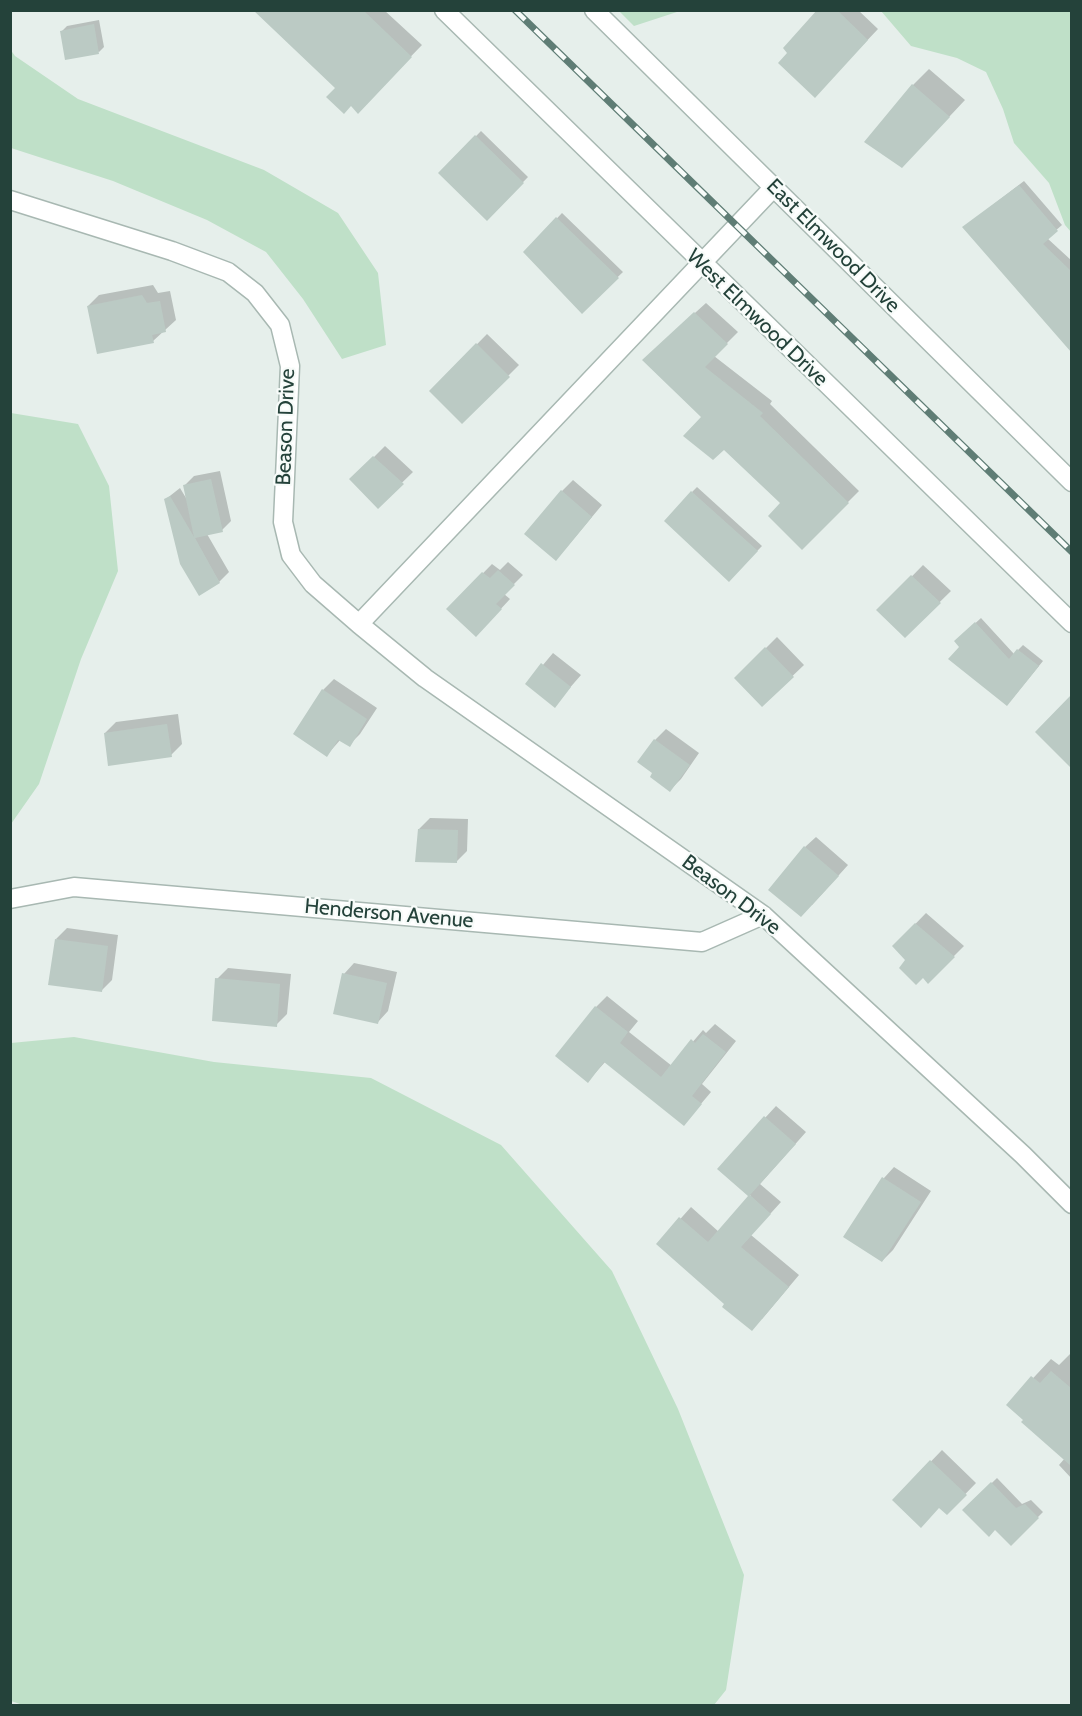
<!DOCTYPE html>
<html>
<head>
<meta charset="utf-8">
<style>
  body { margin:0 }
  #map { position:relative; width:1082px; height:1716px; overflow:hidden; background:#e6efeb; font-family:Cabin,sans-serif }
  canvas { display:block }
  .frame { position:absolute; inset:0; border:12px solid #24423a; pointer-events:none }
</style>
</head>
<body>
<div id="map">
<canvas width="1082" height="1716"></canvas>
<div class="frame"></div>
</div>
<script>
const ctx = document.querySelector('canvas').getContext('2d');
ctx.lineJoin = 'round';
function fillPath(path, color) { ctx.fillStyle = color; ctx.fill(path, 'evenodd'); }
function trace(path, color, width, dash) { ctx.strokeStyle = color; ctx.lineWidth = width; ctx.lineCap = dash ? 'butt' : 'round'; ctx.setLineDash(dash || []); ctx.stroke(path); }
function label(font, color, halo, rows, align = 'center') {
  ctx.font = font + ' Cabin,sans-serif'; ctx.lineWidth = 4.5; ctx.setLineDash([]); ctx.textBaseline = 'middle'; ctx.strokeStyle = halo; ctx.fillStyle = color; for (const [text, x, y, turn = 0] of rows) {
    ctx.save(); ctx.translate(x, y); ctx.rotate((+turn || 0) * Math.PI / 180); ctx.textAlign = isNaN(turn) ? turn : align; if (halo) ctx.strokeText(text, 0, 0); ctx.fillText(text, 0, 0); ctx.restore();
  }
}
fillPath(new Path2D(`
  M619,11h61l-46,15z
  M881,11h190v221l-6,-7 -16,-42 -35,-40 -11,-34 -17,-37 -29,-14 -46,-12z
  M10,49l5,7 63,43 186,71 74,43 40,60 8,72 -44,14 -39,-60 -37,-47 -59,-32 -94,-39 -102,-33z
  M11,413l67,11 31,62 9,85 -37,88 -42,125 -28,40z
  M74,1037l140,25 157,16 130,67 111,126 66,138 66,166 -18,115 -12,15 -688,1 -15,-5v-658z`), '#bfe0c8');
fillPath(new Path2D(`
  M273,10h111l38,35 -64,66z
  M819,10h39l20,19 -53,56 -36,-32z
  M99,20l5,27 -5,5 -37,-21 5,-5z
  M929,69l36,31 -47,50 -52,-9 47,-56z
  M481,131l47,46 -41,42 -47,-46z
  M1024,181l38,44 -15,13 25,23v75l-7,5 -101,-114z
  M562,213l61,59 -41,39 -57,-59z
  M153,285l5,8 12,-2 6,29 -23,21 -65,-35 11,-11z
  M706,303l32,29 -24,24 58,45 -2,3 89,87 -57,57 -19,-45 -80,-86 -48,-68z
  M487,334l32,31 -57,57 -31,-31z
  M385,446l28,26 -35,34 -26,-27z
  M220,471l11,50 -9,9 -15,4 22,38 -10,10 -53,-83 14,-11 6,10 -2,-12 10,-10z
  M573,480l29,25 -36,43 -4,-57z
  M697,487l65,59 -33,34 -37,-88z
  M508,562l15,13 -19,19 6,5 -25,27 -37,-17 44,-45 8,6z
  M923,565l28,26 -46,45 -26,-26z
  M981,618l33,36 9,-9 20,16 -31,38 -56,-58z
  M777,637l27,28 -42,40 -26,-27z
  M553,653l28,22 -27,31 -27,-22z
  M334,679l43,29 -17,26 -11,11 -8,-6 -14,16 -4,-65z
  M1071,698l1,1v67l-35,-34z
  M178,714l4,30 -11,11 -66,-22 11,-11z
  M666,729l33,24 -18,26 -11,11 -16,-17 -15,-11 16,-22z
  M430,818l38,1 -1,32 -11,11 -37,-33z
  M816,837l32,28 -36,40 -7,-58z
  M926,913l38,33 -36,36 -34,-36z
  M67,928l51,7 -6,45 -11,11 -45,-52z
  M354,963l43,9 -9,39 -10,11 -34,-48z
  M228,968l63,6 -4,40 -11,11 -59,-46z
  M607,996l31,25 -9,11 43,34 31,-36 3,3 9,-9 21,17 -34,43 9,8 -27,32 -78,-63 -18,20 8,-74z
  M776,1106l30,26 -46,52 21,18 -30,33 48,40 -37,44 -36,-15 -68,-60 33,-37 28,25 32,-36 -32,-28z
  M894,1167l37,24 -38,59 -11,11 2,-83z
  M1071,1353l1,1v125l-13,-14 6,-7 -57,-53 43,-46 8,6z
  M942,1450l34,33 -29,30 -7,-6 -46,-7z
  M997,1478l25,26 9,-4 12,12 -32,32 -16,-16 -31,-18z`), '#0003');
fillPath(new Path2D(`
  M253,10h110l49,47 -54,57 -7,-8 -7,8 -18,-17 9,-9z
  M817,10h20l31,30 -53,58 -37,-35 9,-10 -4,-5z
  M94,24l5,30 -34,6 -5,-29z
  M912,84l38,33 -48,51 -38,-26z
  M475,135l49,48 -37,38 -49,-48z
  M1019,185l39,46 -15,13 28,27v81l-109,-125z
  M556,217l63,61 -37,36 -59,-62z
  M142,295l5,8 13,-2 6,31 -14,3 2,8 -57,11 -10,-48z
  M694,312l34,32 -23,23 58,46 -3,3 89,87 -47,47 -34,-34 12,-13 -56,-53 -11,10 -30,-24 18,-19 -59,-57z
  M476,343l34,34 -48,47 -33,-33z
  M373,456l31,28 -26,25 -29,-30z
  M211,479l12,53 -28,6 25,45 -21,13 -19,-32 -16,-65 6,-3 24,41 -11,-52z
  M561,490l31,27 -36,44 -32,-27z
  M691,491l67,60 -29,31 -65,-61z
  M498,570l17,15 -19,19 6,5 -26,28 -30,-28 36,-37 8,6z
  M911,575l30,28 -36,35 -29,-28z
  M975,622l34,37 8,-10 22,17 -32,40 -59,-47 11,-12 -5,-6z
  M765,647l29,30 -32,30 -28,-29z
  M541,663l30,24 -16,21 -30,-24z
  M322,689l45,30 -17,28 -12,-7 -11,17 -34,-23z
  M1071,695v73l-36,-36z
  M167,724l5,33 -64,9 -4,-33z
  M654,739l36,26 -20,27 -20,-15 2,-4 -15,-11z
  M418,829l40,1 -1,33 -42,-1z
  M804,846l35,30 -38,41 -33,-27z
  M915,923l40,34 -27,27 -5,-6 -7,7 -17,-17 6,-8 -13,-14z
  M55,939l53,7 -6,46 -54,-7z
  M342,973l45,10 -9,41 -45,-10z
  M215,978l65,6 -3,43 -65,-6z
  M595,1006l33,26 -8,11 41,34 30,-38 4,4 8,-9 23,18 -34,44 10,8 -18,22 -80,-64 -16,21 -33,-27z
  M764,1116l32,28 -46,51 21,19 -30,33 48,40 -37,44 -30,-24 2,-3 -68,-60 23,-27 29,25 40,-46 -31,-27z
  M882,1177l39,25 -39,60 -39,-25z
  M1051,1371l20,17v78l-50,-44 2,-2 -17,-15 25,-29 9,7z
  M930,1460l37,35 -20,20 -8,-7 -18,20 -29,-28z
  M991,1482l25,26 9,-4 14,14 -28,28 -16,-16 -6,7 -27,-27z`), '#bbcac4');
const street = new Path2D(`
  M444,10l628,613
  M594,10l478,472
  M10,200l162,51 56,21 27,21 25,32 10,41 -7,156 8,33 22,29 46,40 66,54 338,237 260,240 49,49
  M359,624l415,-437
  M10,899l64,-12 628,55 61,-27`);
trace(street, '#a8b8b2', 21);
trace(street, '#fff', 18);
const rail = new Path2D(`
  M515,10l557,542`);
trace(rail, '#5f7d75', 7);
trace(rail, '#f7fbf9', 4.5, [14]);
label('21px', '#24423a', '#f7fbf9', [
  ["East Elmwood Drive",833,246,45],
  ["West Elmwood Drive",757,318,44],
  ["Beason Drive",286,427,-88],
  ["Beason Drive",731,895,37],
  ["Henderson Avenue",389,914,5]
]);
</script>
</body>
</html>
